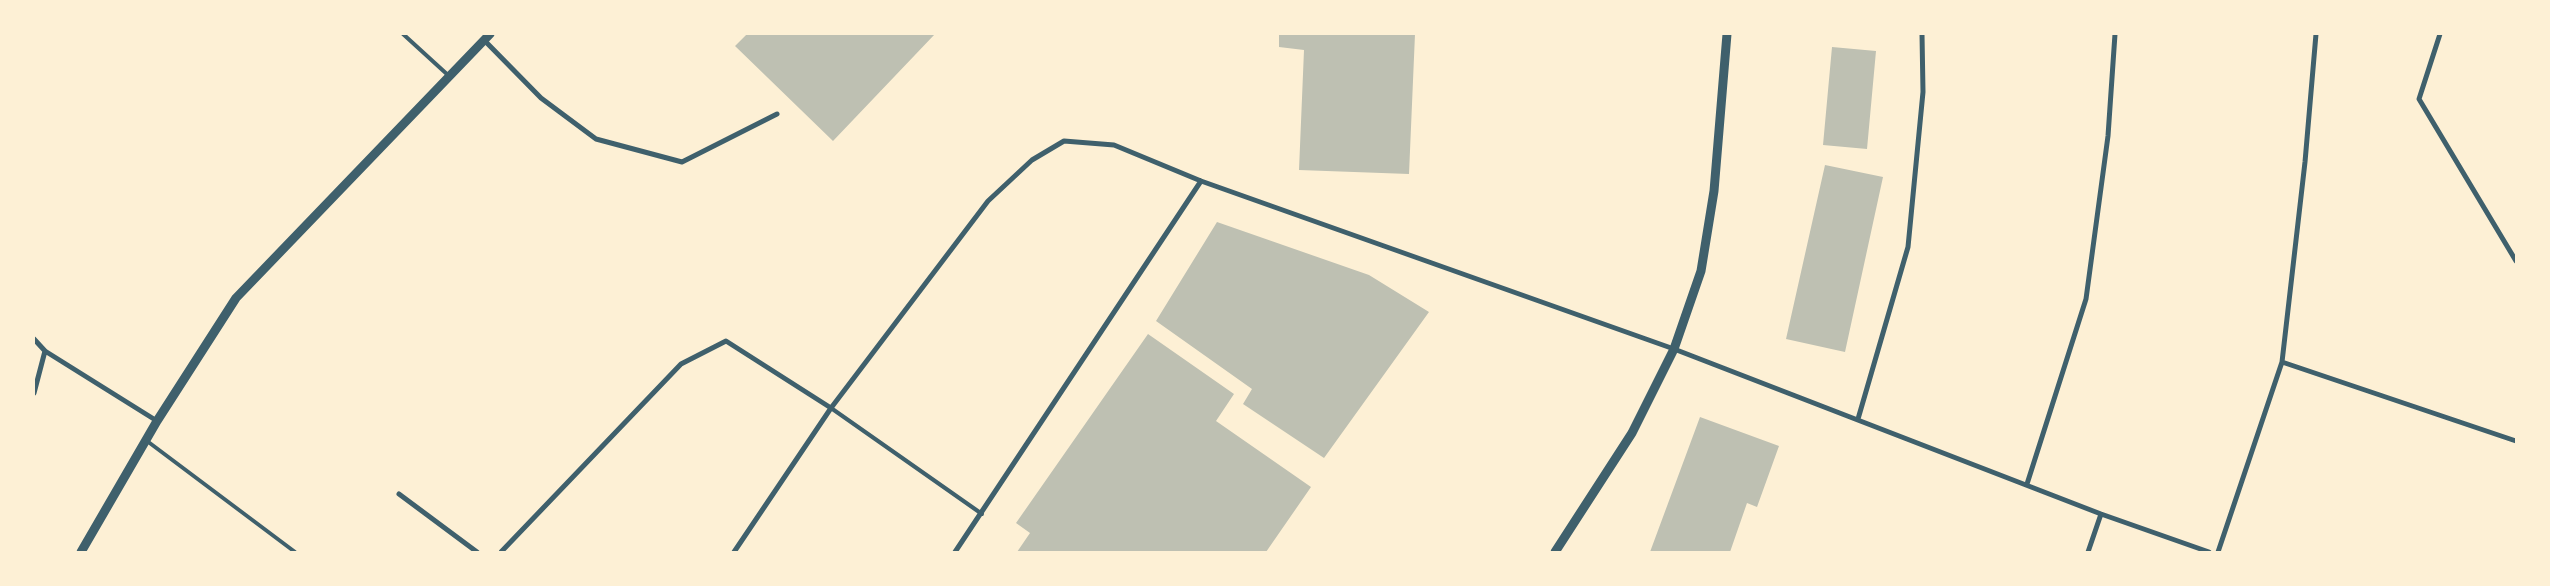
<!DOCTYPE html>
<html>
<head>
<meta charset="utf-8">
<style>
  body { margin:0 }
  #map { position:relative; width:2550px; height:586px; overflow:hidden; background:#fdf0d5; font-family:Georgia,serif }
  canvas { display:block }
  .frame { position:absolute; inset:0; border:35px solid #fdf0d5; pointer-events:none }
</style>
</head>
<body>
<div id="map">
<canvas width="2550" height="586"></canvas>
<div class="frame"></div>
</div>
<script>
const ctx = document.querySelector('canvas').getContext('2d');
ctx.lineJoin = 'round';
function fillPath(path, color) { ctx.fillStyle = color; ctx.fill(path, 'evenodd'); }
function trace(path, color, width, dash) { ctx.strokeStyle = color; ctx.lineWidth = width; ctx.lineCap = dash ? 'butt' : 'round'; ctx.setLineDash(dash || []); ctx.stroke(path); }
fillPath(new Path2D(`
  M747,34h188l-102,107 -98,-95z
  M1279,34h136l-6,140 -110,-4 5,-120 -25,-3z
  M1832,47l44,4 -9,98 -44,-4z
  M1825,165l58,12 -38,175 -59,-13z
  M1217,222l152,53 60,37 -105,146 -81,-54 9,-15 -96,-68z
  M1148,334l86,60 -18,27 95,66 -45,65h-249l13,-19 -14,-10z
  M1700,417l79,29 -22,61 -10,-4 -17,49h-80z`), '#bec0b2');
trace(new Path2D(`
  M403,34l46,42
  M831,408l151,106
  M147,441l148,111`), '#3f606c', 4);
trace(new Path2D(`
  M2440,34l-21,65 97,162
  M484,40l57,58 55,41 86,23 95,-48
  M34,339l11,12 112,70
  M2282,362l234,79
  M34,393l11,-42
  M1858,419l50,-172 15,-155 -1,-58
  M2027,484l59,-185 22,-163 7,-102
  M399,494l78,58
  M501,552l180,-188 45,-23 105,67
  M734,552l97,-144 157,-207 44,-41 32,-19 50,4 87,36 473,168 427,165 108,38
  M955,552l246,-371
  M2088,552l13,-38
  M2218,552l64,-190 23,-200 11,-128`), '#3f606c', 5);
trace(new Path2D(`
  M81,552l76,-131 79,-123 254,-264
  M1555,552l77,-119 42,-84 27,-78 13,-80 13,-157`), '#3f606c', 9);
</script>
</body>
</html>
